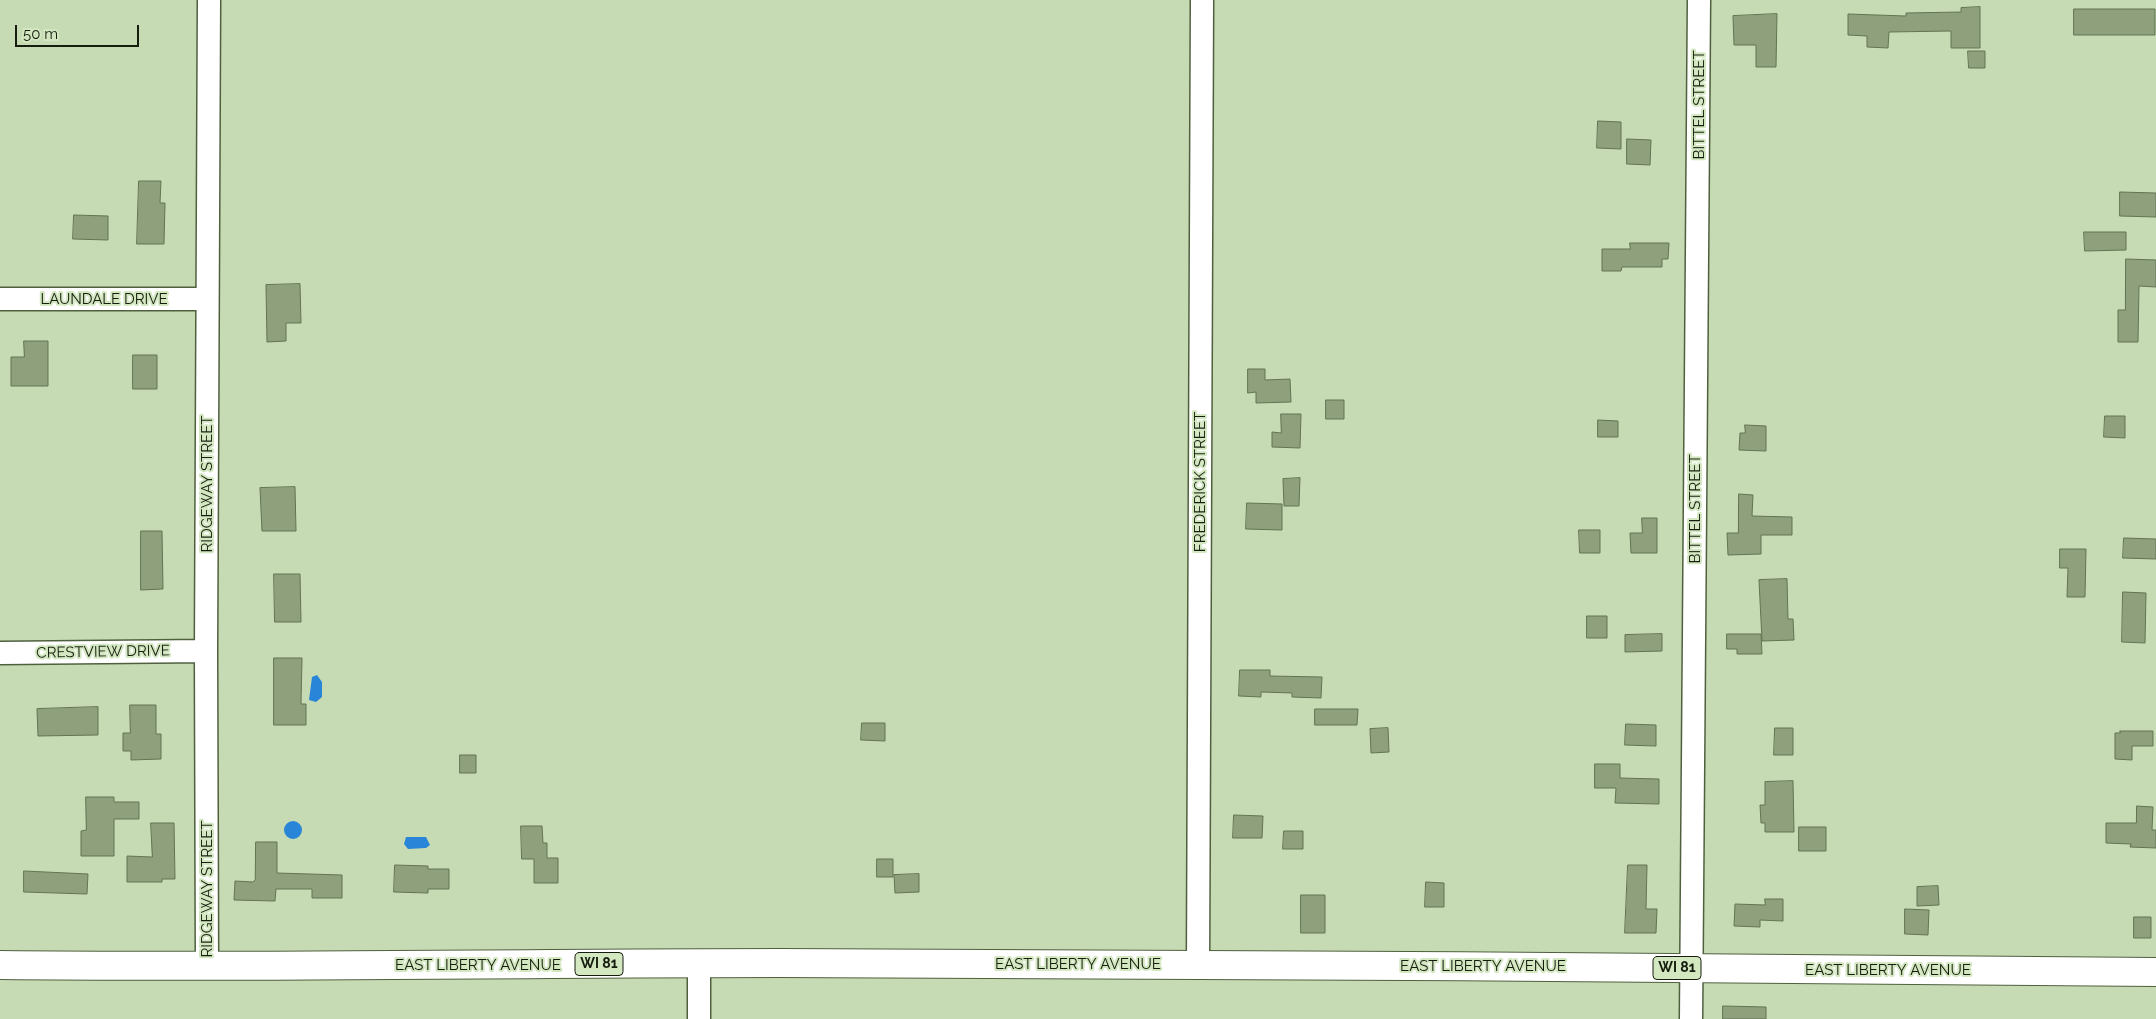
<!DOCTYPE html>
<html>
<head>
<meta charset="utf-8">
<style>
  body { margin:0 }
  #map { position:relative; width:2156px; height:1019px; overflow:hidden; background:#c6dab4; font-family:Raleway,sans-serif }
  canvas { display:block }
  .scale { position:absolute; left:15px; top:25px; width:124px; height:22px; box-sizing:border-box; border:2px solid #161d0f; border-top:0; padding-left:6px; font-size:15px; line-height:18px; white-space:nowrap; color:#161d0f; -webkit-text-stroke:4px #d3e7c1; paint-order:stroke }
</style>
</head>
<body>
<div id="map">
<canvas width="2156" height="1019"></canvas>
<div class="scale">50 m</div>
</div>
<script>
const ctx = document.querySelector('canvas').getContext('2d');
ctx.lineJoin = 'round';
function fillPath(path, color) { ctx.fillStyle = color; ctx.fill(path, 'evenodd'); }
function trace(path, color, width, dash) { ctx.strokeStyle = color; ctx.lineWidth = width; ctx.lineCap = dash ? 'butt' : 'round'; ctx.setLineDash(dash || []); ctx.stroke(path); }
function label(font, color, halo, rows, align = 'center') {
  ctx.font = font + ' Raleway,sans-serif'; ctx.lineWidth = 4; ctx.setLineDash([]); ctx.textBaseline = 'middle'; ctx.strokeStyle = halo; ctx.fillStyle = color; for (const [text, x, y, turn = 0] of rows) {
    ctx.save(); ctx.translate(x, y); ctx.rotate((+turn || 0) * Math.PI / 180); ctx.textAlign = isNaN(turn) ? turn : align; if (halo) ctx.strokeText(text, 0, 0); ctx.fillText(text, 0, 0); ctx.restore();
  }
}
fillPath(new Path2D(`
  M317,675l5,7v15l-6,5 -7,-2 3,-23z
  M284 830a9 9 0 1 1 18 0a9 9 0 1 1-18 0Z
  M406,837h20l4,8 -4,3 -18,1 -4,-5z`), '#2885d7');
const building = new Path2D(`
  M1980,7v41h-29v-17l-62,1 -1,16 -21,-1v-11l-19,-1v-21l58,2v-3l55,-1v-4z
  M2074,9h81v26h-81z
  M1777,14l-1,53h-20v-22h-22l-1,-29z
  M1968,51h17v17h-16z
  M1598,121l23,1v27l-24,-1z
  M1627,139l24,1 -1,25 -23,-1z
  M139,181h22l-1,22h5l-1,41h-27z
  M2120,192l36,1v24l-36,-1z
  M74,215l34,1v24l-35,-1z
  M2084,232h42v18l-41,1z
  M1630,243h39l-1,16h-6v8h-40l-1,4h-19v-22h28z
  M2126,259l30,1v27l-17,-1 -1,56h-20v-32h7z
  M300,284l1,39h-15v18l-19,1 -1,-57z
  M24,341h24v45h-37v-29h13z
  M133,355h24v34h-24z
  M1248,369h17v11l25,-1 1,23 -35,1v-11l-8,1z
  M1326,400h18v19h-18z
  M1281,414h20l-1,34 -28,-1v-15l9,1z
  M2105,416h20v22l-21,-1z
  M1598,420l20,1v16h-20z
  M1745,425l21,1v25l-27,-1 1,-17h5z
  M1300,478l-1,28h-15l-1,-27z
  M295,487l1,44h-34l-2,-43z
  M1739,494l14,1 -1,21 40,1v18h-31v19l-33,1 -1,-22h11z
  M1247,503l35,1v26l-36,-1z
  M1642,518h15v35h-26l-1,-20h12z
  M1579,530h21v23h-20z
  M141,531h21l1,58 -22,1z
  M2124,538l32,1v20l-33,-1z
  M2060,549h26l-1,48h-18l1,-29h-8z
  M274,574h26l1,48h-26z
  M1787,579l1,40h5l1,21 -32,1 -3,-61z
  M2123,592l23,1 -1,50 -23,-1z
  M1587,616h20v22h-20z
  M1662,634v17l-37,1v-17z
  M1727,634h34l1,20h-25v-5h-10z
  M274,658h28l-1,46h5v21h-32z
  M1240,670h30v6l52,1 -1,21 -29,-1v-4l-31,-1v5l-22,-1z
  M130,705h26v29h5v25l-30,1v-9h-8v-18h7z
  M98,707v28l-60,1 -1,-27z
  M1315,709h43l-1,16h-42z
  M862,723h23v18l-24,-1z
  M1626,724l30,1v21l-31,-1z
  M1388,728l1,24 -18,1 -1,-24z
  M1775,728h18v27h-19z
  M2120,731h33v15h-21v14l-17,-1v-26h5z
  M460,755h16v18h-16z
  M1595,764h25v14l39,1v25l-44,-1 1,-15h-21z
  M1793,781l1,51h-29v-9h-4l-1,-18h5v-23z
  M86,797h28v5h25v17h-25v37h-33v-25l5,-1z
  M2137,806l16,1 -1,23h4v18l-26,-1 1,-3 -25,-1v-20h30z
  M1234,815l29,1 -1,22h-29z
  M151,823h23l1,56h-13v3h-35v-26l25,1z
  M521,826h21l1,17h4v15h11v25h-24v-24h-12z
  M1799,827h27v24h-27z
  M1284,831h19v18h-20z
  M256,842h21v31l65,2v23h-30v-9h-36l-1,12 -41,-1 1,-19 18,1 2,-2z
  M877,859h16v18h-16z
  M395,865l33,1v3h21v20h-21v4l-34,-1z
  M1628,865h19l-1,44h11l-1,24h-31z
  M24,871l64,3 -1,20 -63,-2z
  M919,874v18l-24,1 -1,-18z
  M1426,882l18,1v24h-19z
  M1938,886l1,19 -22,1v-19z
  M1301,895h24v38h-24z
  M1765,899h18v22l-23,-1v7l-26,-1 1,-22 30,1z
  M1905,909l24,1 -1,25 -23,-1z
  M2134,917h17v21h-17z
  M1723,1006l43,1v12h-43z`);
fillPath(building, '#8ea07c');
trace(building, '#627452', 1);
const minor = new Path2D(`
  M0,299h207
  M0,653l206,-2
  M699,963v56
  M1198,964l4,-964
  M207,967l-1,-316 3,-651
  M1691,1019l8,-1019`);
const major = new Path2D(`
  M0,965c260,3 520,-2 780,-2 459,1 917,5 1376,9`);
trace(minor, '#50603f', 25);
trace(major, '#50603f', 30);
trace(minor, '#fff', 22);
trace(major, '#fff', 28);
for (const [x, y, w] of [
  [599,964,48],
  [1677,968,48]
]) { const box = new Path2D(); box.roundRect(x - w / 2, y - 11.5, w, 23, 4); ctx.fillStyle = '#d3e7c1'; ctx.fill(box); trace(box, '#161d0f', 1); }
label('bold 14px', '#161d0f', null, [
  ["WI 81",599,964],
  ["WI 81",1677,968]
]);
label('15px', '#161d0f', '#d3e7c1', [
  ["BITTEL STREET",1699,105,-90],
  ["LAUNDALE DRIVE",104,299],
  ["FREDERICK STREET",1200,482,-90],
  ["RIDGEWAY STREET",207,484,-90],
  ["BITTEL STREET",1695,509,-90],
  ["CRESTVIEW DRIVE",103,652,-1],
  ["RIDGEWAY STREET",207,889,-90],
  ["EAST LIBERTY AVENUE",1078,964],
  ["EAST LIBERTY AVENUE",478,965],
  ["EAST LIBERTY AVENUE",1483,966],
  ["EAST LIBERTY AVENUE",1888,970]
]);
</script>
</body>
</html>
